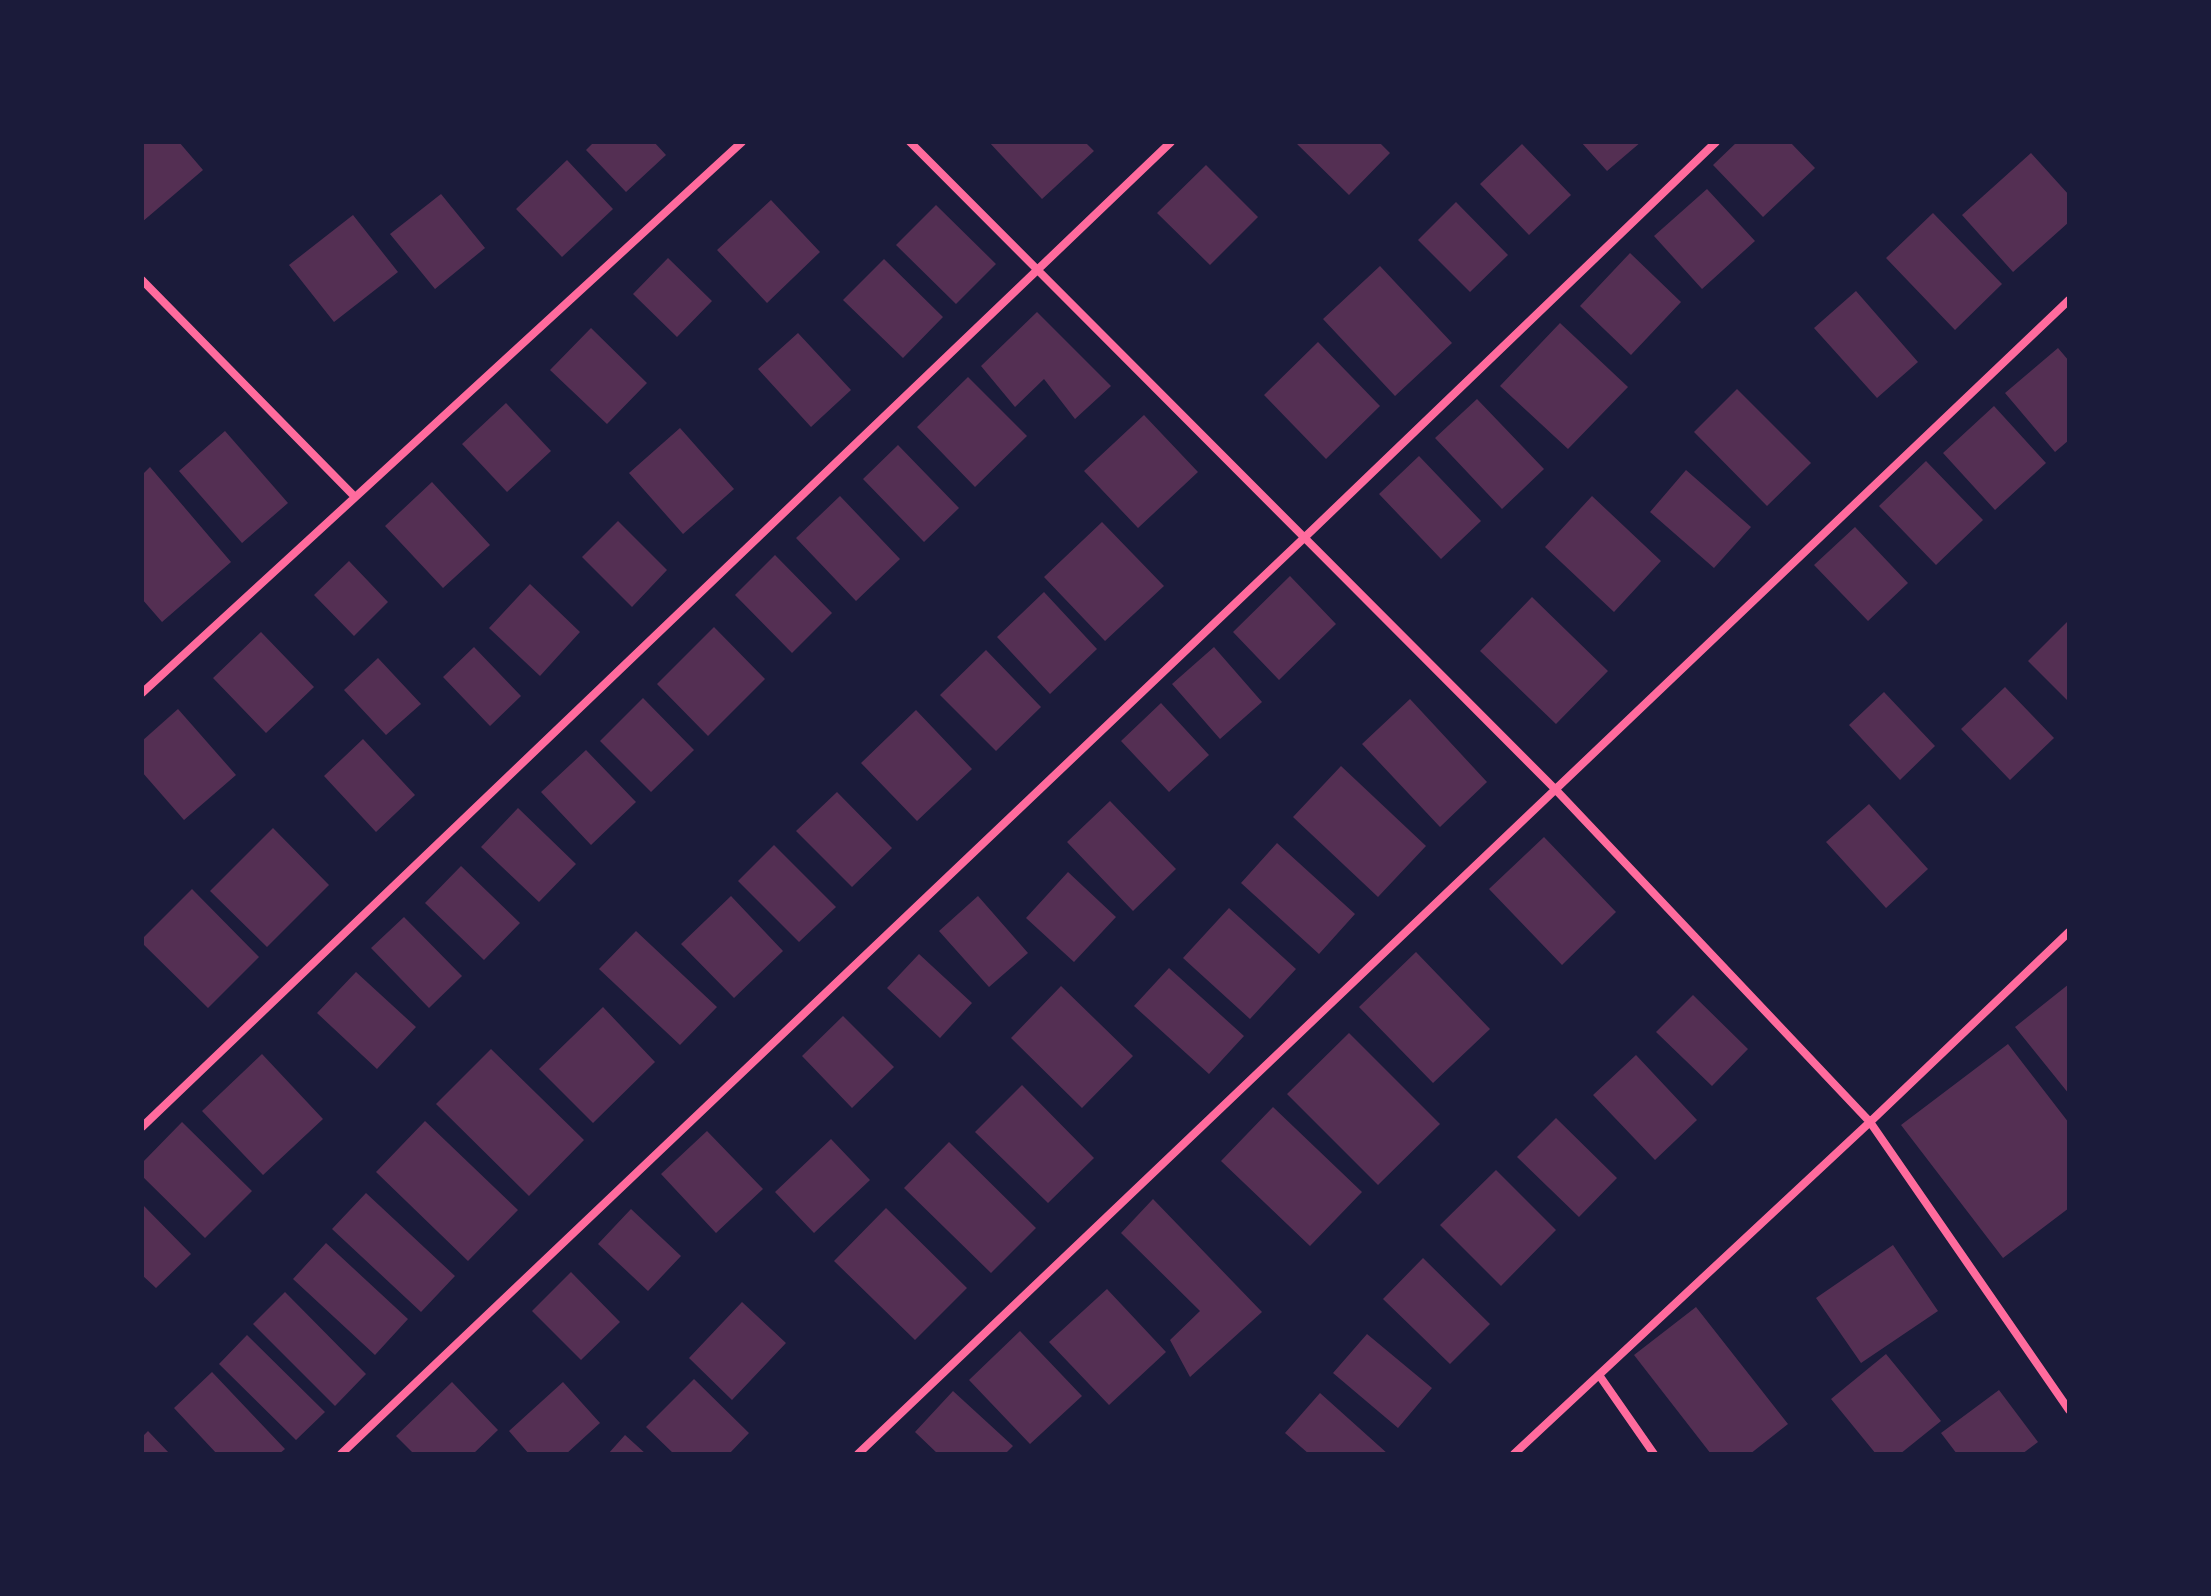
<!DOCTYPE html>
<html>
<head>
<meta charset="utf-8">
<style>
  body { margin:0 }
  #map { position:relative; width:2211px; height:1596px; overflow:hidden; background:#1b1b3a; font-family:"IBM Plex Serif",serif }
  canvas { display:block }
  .frame { position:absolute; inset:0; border:144px solid #1b1b3a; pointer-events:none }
</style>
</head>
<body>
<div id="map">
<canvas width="2211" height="1596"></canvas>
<div class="frame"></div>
</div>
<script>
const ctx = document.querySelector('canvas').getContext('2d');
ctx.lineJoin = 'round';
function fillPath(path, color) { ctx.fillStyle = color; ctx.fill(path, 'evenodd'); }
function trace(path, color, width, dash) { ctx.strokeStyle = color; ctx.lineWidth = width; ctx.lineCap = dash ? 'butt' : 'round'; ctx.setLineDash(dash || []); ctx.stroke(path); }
fillPath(new Path2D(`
  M142,142h37l24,28 -61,52z
  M594,142h60l12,13 -40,37 -40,-42z
  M989,142h96l9,9 -52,48z
  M1295,142h84l11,11 -41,42z
  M1581,142h60l-34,29z
  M1737,142h53l25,26 -52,49 -50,-52z
  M1522,144l49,51 -42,40 -49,-51z
  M2031,153l38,42v27l-56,50 -51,-57z
  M567,160l46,49 -51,48 -46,-48z
  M1206,165l52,52 -48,48 -53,-52z
  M1707,189l48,52 -53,48 -48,-53z
  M441,194l44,54 -50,41 -45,-55z
  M771,200l49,52 -53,51 -50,-53z
  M1456,202l52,53 -38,37 -52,-52z
  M936,205l60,59 -40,40 -60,-59z
  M1933,213l69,71 -47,46 -69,-72z
  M353,215l45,57 -64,50 -45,-57z
  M1630,253l51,49 -50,53 -51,-49z
  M668,258l44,43 -35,36 -44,-43z
  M884,259l59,58 -40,41 -60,-58z
  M1380,266l72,77 -57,53 -72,-77z
  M1856,291l62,71 -41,36 -63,-70z
  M1037,312l74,74 -36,33 -31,-40 -29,28 -34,-41z
  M1560,323l68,64 -60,62 -68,-63z
  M591,328l56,55 -40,41 -57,-54z
  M798,333l53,57 -40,37 -53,-58z
  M1318,342l62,64 -54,53 -62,-64z
  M2058,348l11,13v79l-14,12 -50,-59z
  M968,377l59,59 -52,51 -58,-60z
  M1737,389l74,74 -44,43 -73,-74z
  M1477,399l67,70 -42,40 -67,-71z
  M506,403l45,48 -44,41 -45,-48z
  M1994,406l52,57 -51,47 -52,-57z
  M1144,415l54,57 -60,56 -54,-57z
  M680,428l54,61 -51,45 -54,-61z
  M225,431l63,72 -46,40 -63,-72z
  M898,445l61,63 -35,34 -61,-63z
  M1419,456l62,65 -40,38 -62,-65z
  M1926,461l57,59 -47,45 -57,-59z
  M150,467l81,95 -69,60 -20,-23v-124z
  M1686,470l65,57 -37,41 -64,-56z
  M432,482l58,63 -47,43 -58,-62z
  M840,496l60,63 -44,42 -60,-63z
  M1592,496l69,65 -47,51 -69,-65z
  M618,521l49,49 -35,37 -50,-50z
  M1102,522l62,64 -59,55 -61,-64z
  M1855,527l53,56 -40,38 -54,-56z
  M775,555l57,58 -40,40 -57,-58z
  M349,561l39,41 -34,34 -40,-41z
  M1290,576l46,48 -57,56 -46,-48z
  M530,584l50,48 -40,44 -51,-48z
  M1044,592l53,57 -47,45 -53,-57z
  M1532,597l76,74 -52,53 -76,-73z
  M2069,620v82l-41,-41z
  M714,627l51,52 -57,57 -51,-52z
  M261,632l53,55 -48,46 -53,-55z
  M474,647l47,49 -31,30 -47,-49z
  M1214,647l48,55 -42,37 -48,-55z
  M986,650l55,57 -45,44 -56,-56z
  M378,658l43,46 -35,31 -42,-45z
  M2005,687l49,51 -44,42 -49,-51z
  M1884,692l51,54 -35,34 -51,-55z
  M643,698l51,52 -43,42 -51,-51z
  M1410,699l77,83 -47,45 -78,-83z
  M1161,703l48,52 -40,37 -48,-51z
  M178,709l58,66 -52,45 -42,-48v-31z
  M916,710l56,59 -55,52 -56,-58z
  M363,739l52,56 -39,37 -52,-56z
  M586,750l50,52 -45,43 -50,-53z
  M1341,766l85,80 -48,51 -85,-80z
  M837,792l55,56 -40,39 -56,-56z
  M1110,801l66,68 -43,42 -66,-69z
  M1869,804l59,65 -42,39 -60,-66z
  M518,808l58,56 -37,38 -58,-55z
  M273,828l56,57 -62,62 -57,-56z
  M1544,837l72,75 -54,53 -73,-76z
  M1277,843l78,71 -36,40 -78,-71z
  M774,845l62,62 -37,35 -61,-61z
  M461,866l59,57 -36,37 -59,-57z
  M1068,872l48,45 -42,45 -48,-44z
  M192,889l67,68 -51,51 -66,-65v-4z
  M731,896l52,55 -49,47 -53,-54z
  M978,896l50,57 -39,34 -50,-56z
  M1229,908l67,61 -46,50 -67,-61z
  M404,917l58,59 -33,32 -58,-60z
  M636,931l81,76 -37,38 -81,-76z
  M1416,952l74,77 -57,54 -74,-76z
  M919,954l53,49 -32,35 -53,-50z
  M1169,968l75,68 -35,38 -75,-68z
  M356,972l60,55 -39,42 -60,-56z
  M2069,984v110l-54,-67z
  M1061,986l72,70 -51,52 -71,-70z
  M1693,995l55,54 -36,37 -56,-54z
  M603,1007l52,55 -62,61 -54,-54z
  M843,1016l51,51 -42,41 -50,-52z
  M1349,1033l91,91 -62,61 -91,-91z
  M2008,1044l61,79v85l-66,50 -102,-133z
  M491,1049l93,91 -55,56 -93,-92z
  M262,1054l61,65 -60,56 -61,-64z
  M1636,1055l61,65 -42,40 -62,-65z
  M1022,1085l72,73 -46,45 -73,-71z
  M1273,1107l89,85 -52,54 -89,-85z
  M1556,1118l61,60 -38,39 -62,-60z
  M425,1121l93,89 -50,51 -92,-89z
  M182,1122l70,69 -47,47 -63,-62v-13z
  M707,1131l56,58 -47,44 -55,-59z
  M831,1139l39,41 -56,53 -39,-41z
  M949,1142l87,86 -45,45 -87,-85z
  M1496,1170l60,60 -55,56 -61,-61z
  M366,1193l89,83 -34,36 -89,-83z
  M1153,1199l109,113 -72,65 -20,-37 30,-29 -79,-78z
  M142,1204l49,50 -35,34 -14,-13z
  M886,1208l81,80 -52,52 -81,-79z
  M631,1209l50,47 -33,35 -50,-47z
  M326,1243l82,76 -33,36 -82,-76z
  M1893,1245l45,66 -77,52 -45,-65z
  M1423,1258l67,66 -40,40 -67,-65z
  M571,1272l49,50 -39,38 -49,-49z
  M1107,1289l59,63 -57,53 -60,-63z
  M285,1292l81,82 -31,32 -82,-82z
  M742,1302l44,41 -54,57 -43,-42z
  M1696,1307l92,117 -38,30h-39l-77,-99z
  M1020,1331l62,65 -52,48 -61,-64z
  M1367,1334l65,54 -34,40 -65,-55z
  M247,1335l78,77 -29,28 -77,-76z
  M1886,1354l55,67 -41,33h-24l-45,-55z
  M212,1372l73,77 -6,5h-62l-43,-46z
  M694,1379l55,54 -20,21h-55l-28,-27z
  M452,1382l46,48 -25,24h-59l-18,-18z
  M563,1382l37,41 -34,31h-37l-20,-23z
  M1999,1390l39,52 -16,12h-65l-16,-21z
  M953,1391l60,55 -8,8h-67l-23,-22z
  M1320,1393l68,61h-79l-24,-21z
  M148,1431l22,23h-28v-17z
  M625,1435l21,19h-38z`), '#542f53');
trace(new Path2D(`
  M910,142l646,648 314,332 199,288
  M142,280l213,217
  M142,693l600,-551
  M142,1127l1029,-985
  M1599,1375l55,79
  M341,1454l963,-916 412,-396
  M858,1454l1211,-1154
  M1514,1454l356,-332 199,-190`), '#ff6b9d', 8);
</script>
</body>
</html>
